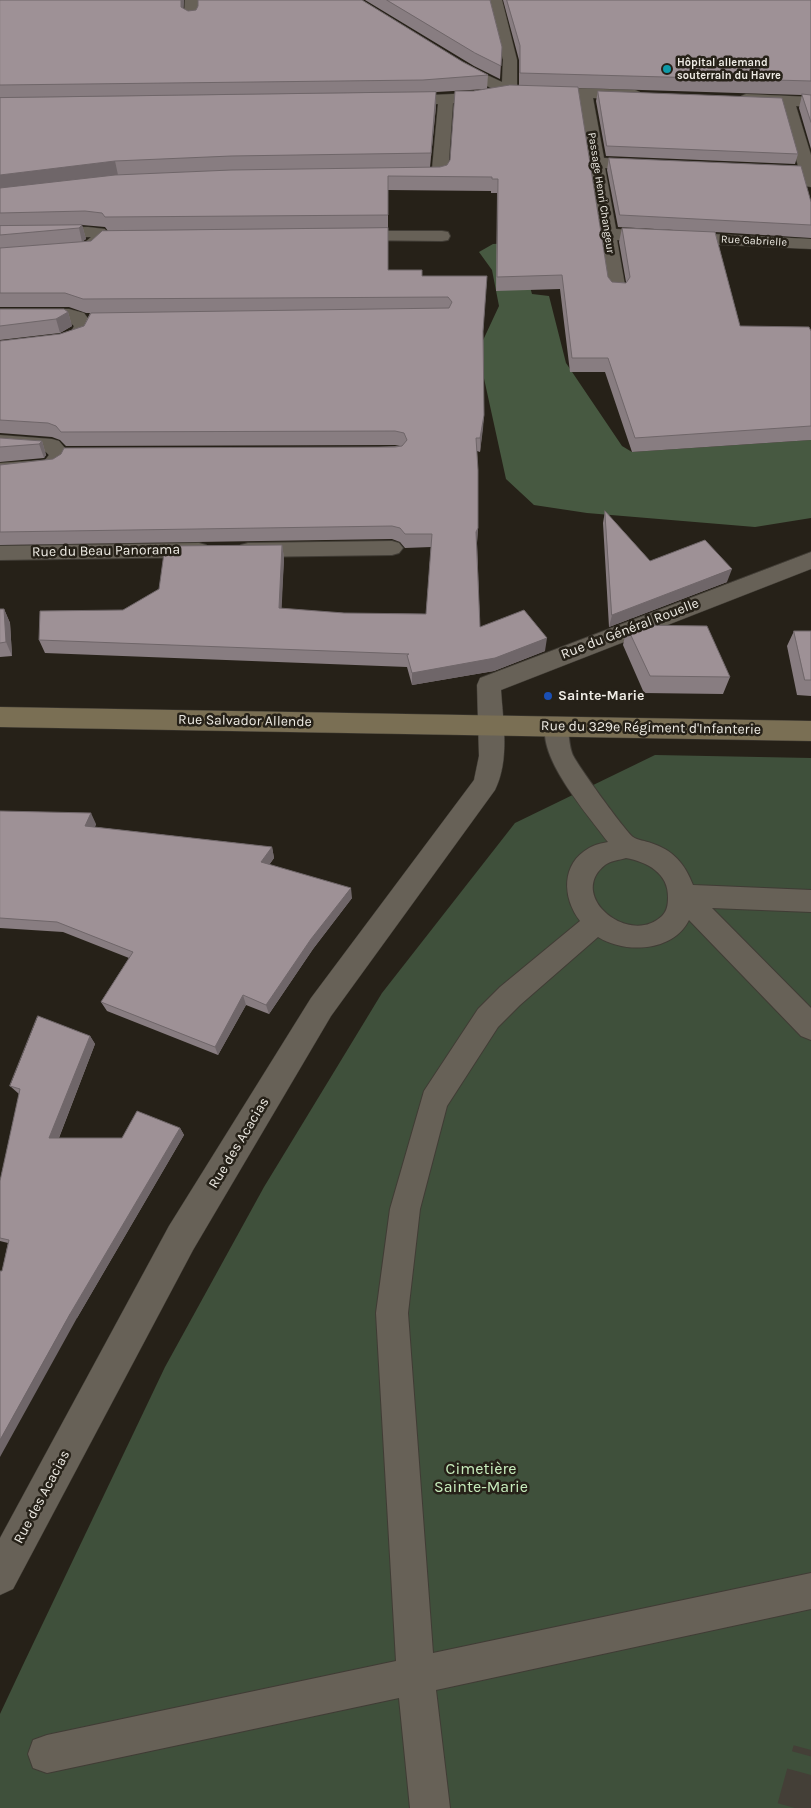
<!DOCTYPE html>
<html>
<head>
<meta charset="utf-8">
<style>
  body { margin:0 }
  canvas { display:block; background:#262118 }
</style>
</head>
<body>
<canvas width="811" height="1808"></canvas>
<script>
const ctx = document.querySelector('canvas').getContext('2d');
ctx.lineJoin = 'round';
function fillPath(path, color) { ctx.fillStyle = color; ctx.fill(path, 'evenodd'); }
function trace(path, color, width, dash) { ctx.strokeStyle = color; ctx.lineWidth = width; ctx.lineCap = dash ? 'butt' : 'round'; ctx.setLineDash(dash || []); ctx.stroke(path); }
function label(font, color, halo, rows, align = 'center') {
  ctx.font = font + ' Karla,sans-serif'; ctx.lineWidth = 5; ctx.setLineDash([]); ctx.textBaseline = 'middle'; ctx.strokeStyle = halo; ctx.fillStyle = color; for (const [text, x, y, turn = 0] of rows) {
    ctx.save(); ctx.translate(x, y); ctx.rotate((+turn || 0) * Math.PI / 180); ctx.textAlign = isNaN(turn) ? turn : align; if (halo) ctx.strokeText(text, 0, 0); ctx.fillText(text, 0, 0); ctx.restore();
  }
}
fillPath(new Path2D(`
  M655,755l156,3v1050h-811v-94l22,-47 143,-300 99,-180 118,-194 133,-170z`), '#3f503b');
fillPath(new Path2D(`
  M512,243l9,12 11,39 17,2 17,67 56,83 10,6 179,-12v78l-56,9 -168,-14 -53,-8 -28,-26 -28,-128 21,-45 -7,-36 -13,-18 14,-8z`), '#475941');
trace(new Path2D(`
  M795,1808l16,-58`), '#443f37', 36, [36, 18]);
const lane = new Path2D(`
  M185,0h14l-1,19 -2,3 -5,1 -7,-4z
  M353,231h89l6,1 2,4 -2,4 -6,1 -95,-1 -2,-4 2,-4z
  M392,541l7,2 4,5 -4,5 -7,2 -144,2 -7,-2 -4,-5 4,-5 7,-2z
  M199,543l7,2 4,5 -4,5 -7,2 -199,3v-14z
  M556,717l8,2c6,11 4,23 8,34 2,8 54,79 61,84 4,3 13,4 18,6 22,7 34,21 42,42l118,5v22l-99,-4 99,100v32l-10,-4 -112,-116c-16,32 -64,34 -91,17l-78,68 -22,22 -51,79 -27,103 -12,104 25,340 378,-80v36l-375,81 14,118h-40l-11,-110 -352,75 -14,-5 -5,-14 5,-14 14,-5 349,-74 -20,-348 14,-104 34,-118 54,-82 22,-22 80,-66c-18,-24 -19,-57 9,-73 5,-3 13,-5 19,-6 -19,-26 -77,-91 -60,-123zM626,858c21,4 43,15 42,40 0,7 -1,13 -6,18 -32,31 -96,-20 -57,-51 5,-4 14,-5 21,-7z`);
const street = new Path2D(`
  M488,0h14l15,60v32l-3,3 -5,2 -32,-16 -2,-3 2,-3h10l15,7 1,-22z
  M541,87l94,3 5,2 3,3 -3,3 -5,2 -42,-2 11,60 43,2 6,2 2,3 -2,3 -6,2 -42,-2 11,61 195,10v10l-194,-9 9,51 -3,4 -6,1 -6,-1 -3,-4 -30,-193 -42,-3 -3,-3 3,-3z
  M491,90l5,2 3,3 -3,3 -24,5h-19l-5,71 -2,3h-44l-2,-3 2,-3 30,-2 6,-65 -39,1 -5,-2 -3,-3 3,-3 78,-4z
  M746,94l65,3v10l-15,-1 15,49v32l-6,-1 -4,-10 -42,-4 -2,-3 2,-3h39l-17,-61 -40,-3 -3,-3 3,-3z
  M88,227l17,2 5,9 -16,15 -6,1 -88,7v-10l83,-7 8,-7 -91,1v-10z
  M0,309h69l15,4 9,12 -6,13 -23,8 -64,8v-12l61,-7 11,-5 2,-4 -5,-5h-69z
  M0,435l52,4 7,2 11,13 -6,12 -7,5 -57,6v-14l45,-3 4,-5 -3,-3 -46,-3z
  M811,552v17l-310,121c2,32 9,70 -6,100l-164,226 -138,234 -180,339 -13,6v-57l169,-312 142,-228 163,-218 5,-24 -2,-71 3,-7z`);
const secondary = new Path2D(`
  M0,707l811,14v20l-811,-14z`);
trace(lane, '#403c35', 2);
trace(street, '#403c35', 1);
trace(secondary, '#403c35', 1);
fillPath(lane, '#676157');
fillPath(street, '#676157');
fillPath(secondary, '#7a6f54');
fillPath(new Path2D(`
  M0,0h184l-1,9 5,2 275,51 25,13 -1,14 32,-3v-26l-16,-60h308v149l-12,-41 3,-13 -224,-7 30,189 4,5 14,1v-1l-7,-40 3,-14 70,3 -74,-4 -11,-57 2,-12 202,44v36l-96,-6 25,94 71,5v109l-179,12 -27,-80h-35l-10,-83 -64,2 1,-98h-6v-2l-103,-1v80l34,6h65l-4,56 1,83 -4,37 -3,-1 1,77 -1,15 3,84 65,24 -51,20 -82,14 -5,-18 -362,-14 -6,-13 84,-30 159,-65 2,13 -3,51 63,4 82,1 5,-67 -26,1 -5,-6 -8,-3 -392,6v-80l400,-19 -5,-1 -329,1 -6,-6 -8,-3 -52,-4v-92l60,-7 24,-8 6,-13h-4l-17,-6h-69zM487,89l-37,71 -3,5 -7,2h-10l6,-61v-14zM82,225l23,2 3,4 -17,10h-8l3,-2z
  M365,0h125l12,47 -2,32 -26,-13z
  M598,91l200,63 -3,10 -189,-8 -10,-55z
  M0,309l68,3 4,14 -12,7 -60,7z
  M0,438l42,3 4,14 -2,3 -44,4z
  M605,511l45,50 77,21 -118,45 -6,-104z
  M0,609h4l6,14 2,33 -12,1z
  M627,627l103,50 -7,17 -79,-1 -21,-48z
  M794,631h17v65l-14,-1 -10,-49z
  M0,811l96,13 -1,3 177,20 2,11 -5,7 83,33 -39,51 -44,65 -23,-9 -28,50 -111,-44 -6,-9 28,-44 -66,-26 -63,-4z
  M90,1036l5,8 -36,94h63l58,-10 4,7 -107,183 -75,-47 6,-28 -8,-2v-60l19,-87 -9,-8z`), '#887d81');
fillPath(new Path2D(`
  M181,0h3l-1,21 -2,-14z
  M436,92v14l-6,61 1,-14z
  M115,161l3,14 -118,14v-14z
  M82,225l4,14 -4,3 -3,-14z
  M68,312l4,14 -12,7 -4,-14z
  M484,415l-1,14 -3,23v-14z
  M42,441l4,14 -2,3 -5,-14z
  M478,528l-1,14 -2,4 1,-14z
  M282,545l2,13 -3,64 -2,-14z
  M732,569l-5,13 -118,45 3,-12z
  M4,609l6,14 2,33 -6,-14z
  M547,638l-2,13 -51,20 -82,14v-12z
  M91,813l5,11 -6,13 -5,-11z
  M272,847l2,11 -11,15 -2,-11z
  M351,888l1,10 -39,51 -44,65 -3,-9 45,-66z
  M243,995l3,10 -28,50 -3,-8z
  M90,1036l5,8 -39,101 -7,-7z
  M180,1128l4,7 -107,183 -77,139v-17l70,-126z`), '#6f6669');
const building = new Path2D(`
  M0,0h181v7l7,4 8,-1 2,-4v-6h164l101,62 25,13 -65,5 -423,5z
  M387,0h103l12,47 -1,19 -26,-13z
  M507,0h304v81l-291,-8v-27z
  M510,85l68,2 30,190 4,5 14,1 4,-6 -8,-49 93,4 25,94 69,1 2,4v95l-176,12 -27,-80h-36l-10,-83 -65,2 1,-98h-6v-2l-104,-1v39l-283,2 -3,-4 -17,-2 -85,2v-25l115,-13 116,-5 209,-3 7,-2 3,-5 5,-69h18z
  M598,91l184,7 16,56 -191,-8z
  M436,92l-5,61 -200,3 -116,5 -115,14v-77z
  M802,94l9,1v27z
  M609,158l192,8 10,36v23l-191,-10z
  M82,225l-3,3 -79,7v-9z
  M388,228v42h34v6h65l-4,55 1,84 -4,23h-4l2,32v58l-2,4 4,95 44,-17 23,28 -52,20 -83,15 -5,-18 2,-1 -370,-14 1,-29 83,-1 36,-21 6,-43 117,-1 -3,63 65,5 82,1 6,-80h-27l-5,-6 -8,-2 -392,6v-67l53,-6 8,-5 3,-6 331,-1 7,-1 5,-6 -3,-7 -9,-2 -334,1 -5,-6 -8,-3 -48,-3v-79l60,-7 24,-8 7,-13 358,-5 3,-6 -4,-5 -365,2 -18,-6h-65v-45l91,-7 11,-10z
  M0,309h64l4,3 -12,7 -56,7z
  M0,438l42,3 -3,3 -39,3z
  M605,511l45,50 55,-21 27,29 -120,46z
  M0,609h4l2,33 -6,1z
  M633,625l74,1 23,51 -80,-1 -23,-49z
  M794,631h17v49h-6z
  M0,811l91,2 -6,13 187,21 -11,15 90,26 -40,51 -45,66 -23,-10 -28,52 -114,-45 32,-50 -76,-30 -57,-4z
  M38,1016l52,20 -41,102h73l15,-27 43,17 -110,186 -70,126v-169h2l7,-31 -9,-2v-57l20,-92 -10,-3z`);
fillPath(building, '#9e9196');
trace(building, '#6f6669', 1);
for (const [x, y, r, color] of [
  [667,69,5,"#0f9aa8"],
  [548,696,5,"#1a4fb4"]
]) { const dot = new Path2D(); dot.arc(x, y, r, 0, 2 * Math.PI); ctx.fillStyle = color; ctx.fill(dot); trace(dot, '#262118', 2); }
label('bold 11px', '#eeebe4', '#262118', [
  ["Hôpital allemand",677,63],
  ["souterrain du Havre",677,76]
], 'left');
label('11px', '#eeebe4', '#262118', [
  ["Passage Henri Changeur",601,193,81],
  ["Rue Gabrielle",754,241,3]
]);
label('14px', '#eeebe4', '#262118', [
  ["Rue du Beau Panorama",106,551,-1],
  ["Rue du Général Rouelle",630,629,-21],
  ["Rue Salvador Allende",245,721,1],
  ["Rue du 329e Régiment d'Infanterie",651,728,1],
  ["Rue des Acacias",239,1143,-59],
  ["Rue des Acacias",42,1497,-62]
]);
label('bold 14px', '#eeebe4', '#262118', [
  ["Sainte-Marie",558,696]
], 'left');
label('16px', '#c8edbd', '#262118', [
  ["Cimetière",481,1469],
  ["Sainte-Marie",481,1487]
]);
</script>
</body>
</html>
